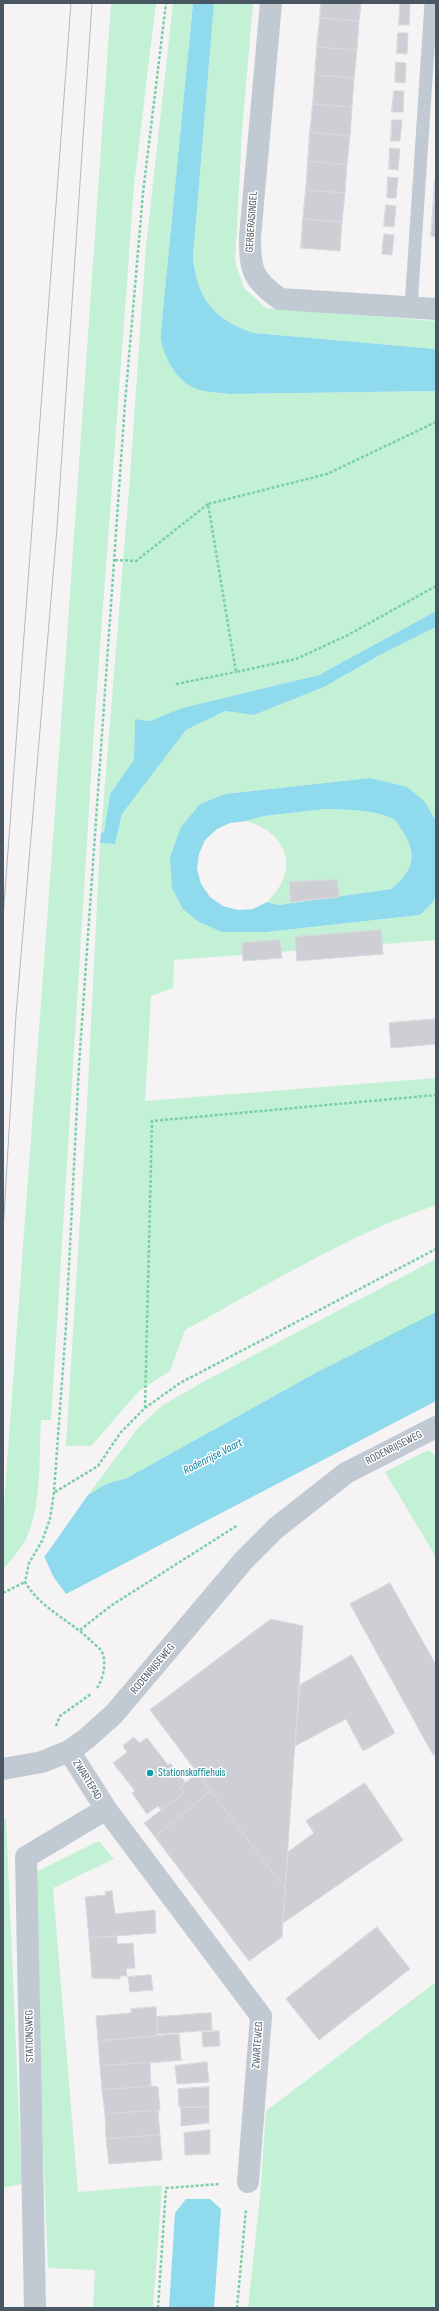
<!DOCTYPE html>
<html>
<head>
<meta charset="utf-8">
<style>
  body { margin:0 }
  #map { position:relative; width:439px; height:2311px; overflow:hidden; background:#f5f3f3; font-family:"Sofia Sans Condensed",sans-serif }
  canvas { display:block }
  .frame { position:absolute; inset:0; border:4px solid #4a5661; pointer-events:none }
</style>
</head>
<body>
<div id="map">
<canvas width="439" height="2311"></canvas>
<div class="frame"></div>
</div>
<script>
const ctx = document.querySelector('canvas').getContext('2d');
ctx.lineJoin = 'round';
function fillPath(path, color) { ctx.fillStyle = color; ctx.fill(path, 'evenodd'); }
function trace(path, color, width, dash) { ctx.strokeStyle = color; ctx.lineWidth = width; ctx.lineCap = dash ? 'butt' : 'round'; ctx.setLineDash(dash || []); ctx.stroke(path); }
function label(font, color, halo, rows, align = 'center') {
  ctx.font = font + ' "Sofia Sans Condensed",sans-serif'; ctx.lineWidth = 3; ctx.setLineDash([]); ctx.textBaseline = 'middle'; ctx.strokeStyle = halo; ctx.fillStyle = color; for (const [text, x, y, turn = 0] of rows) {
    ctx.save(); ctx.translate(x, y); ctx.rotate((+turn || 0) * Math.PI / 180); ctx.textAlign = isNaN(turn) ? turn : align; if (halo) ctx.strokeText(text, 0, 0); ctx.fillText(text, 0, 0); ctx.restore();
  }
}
fillPath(new Path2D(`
  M111,3h45l-22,182 -7,97 -33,446 -43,692h-10c-2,37 1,88 -16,121 -6,10 -15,20 -22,29v-52l50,-679z
  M173,3h20l-31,317c-3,47 20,68 66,74l208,-3v220l-117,64 -137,33 -32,13 -15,-2 -1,42 -24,33 -6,38 -3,1 29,-356 16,-231z
  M214,3h39l-11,128 -7,131 9,26 22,20 170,13v28l-182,-16c-40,-13 -57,-34 -61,-76z
  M436,627v194l-11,-19 -55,-24 -145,16 -25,10 -19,23 -9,61 95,44 153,-17 13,-13 3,-6v44l-262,20 -1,28 -22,8 -6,105 291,-23v127c-87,29 -170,81 -251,125l-15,41 -31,20 -48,55h-25l21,-340 13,-263 15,1 7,-30 64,-84 39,-19 29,4 70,-28 56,-32z
  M325,809c22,1 45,0 66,9 5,1 8,7 10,11 17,23 13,43 -10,60l-112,16 -12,-3c33,-31 22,-69 -21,-81l18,-5z
  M436,1259v53l-117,59 -192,107 -21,6 -18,11 50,-67 25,-23 42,-24z
  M428,1450l8,6v101l-51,-85z
  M6,1818l16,366 -19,4v-369z
  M99,1841l15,18 -61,29 25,304 84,-7 -9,123h-60l2,-38 -47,-2 -16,-394z
  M436,1982v326h-188l12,-111 6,-86z`), '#c3f1d5');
fillPath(new Path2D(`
  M193,3h21l-21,254c4,42 21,63 61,76l182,16v42l-208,3c-11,-2 -26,-2 -36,-7 -16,-8 -27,-29 -31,-46 -1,-6 1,-15 1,-21z
  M436,611v16l-56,28 -56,32 -70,28 -29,-4 -39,19 -64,84 -7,30 -15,-1 1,-10 3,-1 6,-38 24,-34 1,-41 15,2 32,-13 137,-33z
  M370,778l37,9 18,15 11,19v75l-3,6 -13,13 -153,17h-45l-23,-10 -16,-13 -11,-21 -2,-31 11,-30 19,-23 25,-10zM325,809c22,1 45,0 66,9 5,1 8,7 10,11 17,23 13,43 -10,60l-112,16 -12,-3 -14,7 -15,1 -15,-4 -13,-9 -9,-13 -4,-15 2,-15 6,-14 12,-11 13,-6 16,-2 18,-5z
  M436,1312v89l-370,193 -26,-35 5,-3 43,-61 18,-11 21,-6 192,-107z
  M186,2199h24l11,10 -7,99h-45l6,-95z`), '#90daee');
fillPath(new Path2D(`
  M44,1556l10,22 -51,25v-28z`), '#f5f3f3');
const building = new Path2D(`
  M321,3h40l-2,18 -39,-3z
  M400,3l10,1 -1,21h-10z
  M320,18l39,3 -2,29 -40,-3z
  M398,33h10l-1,21 -10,-1z
  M317,47l40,3 -3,28 -39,-3z
  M396,62l10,1 -1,20 -10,-1z
  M315,75l39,3 -2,29 -39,-3z
  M394,91h10l-1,21h-11z
  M313,104l39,3 -2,29 -40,-4z
  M392,120h10l-2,21h-9z
  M310,132l40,4 -3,29 -39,-4z
  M390,148l10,1 -2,21 -9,-1z
  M308,161l39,4 -2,28 -39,-3z
  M388,177l10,1 -2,20h-9z
  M435,180h1v15h-2z
  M306,190l39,3 -3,29 -39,-3z
  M434,195h2v14h-3z
  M386,205l10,1 -2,21 -10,-1z
  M433,209h3v13h-4z
  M303,219l39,3 -2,29 -39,-3z
  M432,222h4v15l-5,-1z
  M384,234l10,1 -2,20 -10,-1z
  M337,880l2,17 -48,5 -2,-20z
  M381,930l2,24 -86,7 -2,-24z
  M280,940l2,18 -39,3 -1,-18z
  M436,1019v25l-45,4 -2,-25z
  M390,1583l46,82v88l-3,2 -83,-151z
  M271,1619l32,7 -18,263 -135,-179z
  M352,1655l43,78 -32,18 -17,-32 -51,27 5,-61z
  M134,1737l5,6 8,-5 21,27 2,-2 16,20 -6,5 4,5 -23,17 -3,-4 -11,8 -15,-21 3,-2 -22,-28 14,-11 -4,-6z
  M197,1773l14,18 -56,46 -11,-14 40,-30 -4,-5z
  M365,1783l38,57 -120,83 5,-71 26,-19 -8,-12z
  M211,1791l74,98 -3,48 -33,24 -94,-124z
  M112,1891l3,23 40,-4 1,23 -67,5 -4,-41 21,-2 -1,-3z
  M377,1927l33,42 -91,71 -33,-41z
  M117,1937v7l16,-1 2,25 -9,1 1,7h-7v3l-28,-1 -3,-40z
  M151,1975l2,15 -23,2 -2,-15z
  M156,2007l1,29 -59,5 -2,-25 35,-3v-4z
  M211,2013l1,17 -55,4v-17z
  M219,2031l1,15 -17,1 -1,-15z
  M179,2034l2,26 -81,6 -2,-25z
  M182,2060l-32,3 1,23 -49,4 -2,-24z
  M207,2062l2,20 -32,2 -2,-18z
  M151,2086l7,1 2,23 -55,4 -3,-24z
  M209,2087v20h-30l-1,-18z
  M209,2107v16l-28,3v-18z
  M160,2110l-2,1 2,24 -54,4 -1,-25z
  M210,2130v24l-25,1 -1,-22z
  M160,2135l2,25 -53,4 -3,-25z`);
fillPath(building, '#cdcfd5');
trace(building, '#d7d9de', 1);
trace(new Path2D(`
  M436,422l-109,52 -119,30 28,168 60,-13 52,-24 88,-49
  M115,560l21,1 72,-57
  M176,684l60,-12
  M145,1408l7,-287 284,-26
  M55,1492l43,-26 23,-34 24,-24 35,-25 256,-134
  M3,1593l22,-11
  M80,1630l32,-25 126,-80
  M97,1688c6,-9 10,-25 5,-36 -2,-4 -8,-8 -11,-11 -21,-21 -50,-32 -66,-59l4,-19 13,-22 8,-22 4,-27 12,-166 13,-261 46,-662 18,-210 23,-190
  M56,1726l4,-10 31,-22
  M158,2308l8,-120 54,-4
  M237,2308l9,-99`), '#7ad0a6', 2.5, [3, 2]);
trace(new Path2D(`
  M411,307l20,-304`), '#c1cad2', 13);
trace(new Path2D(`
  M271,3l-21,234c0,33 2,42 30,62l156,10
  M69,1751l37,58 155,207 -13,166
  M3,1769l39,-7 27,-11 17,-12 28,-25 130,-154 32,-32 70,-55 90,-46
  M35,2308l-9,-451 80,-48`), '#c1cad2', 22);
trace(new Path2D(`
  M3,918l68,-915
  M3,1232l13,-217 41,-487 35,-525`), '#b5b8bd', 1);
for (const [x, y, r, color] of [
  [150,1773,4,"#0f9aa8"]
]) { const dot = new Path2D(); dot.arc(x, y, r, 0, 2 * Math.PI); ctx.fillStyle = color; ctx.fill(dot); trace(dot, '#fff', 1.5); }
label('11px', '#4a5661', '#fff', [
  ["GERBERASINGEL",252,222,-86],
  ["RODENRIJSEWEG",394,1448,-27],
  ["RODENRIJSEWEG",153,1669,-50],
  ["ZWARTEPAD",87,1780,58],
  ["STATIONSWEG",30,2036,-91],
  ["ZWARTEWEG",258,2045,-86]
]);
label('11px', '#0d838f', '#fff', [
  ["Stationskoffiehuis",158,1773]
], 'left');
label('italic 12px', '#0c7c9b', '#fff', [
  ["Rodenrijse Vaart",213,1457,-27]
]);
</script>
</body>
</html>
